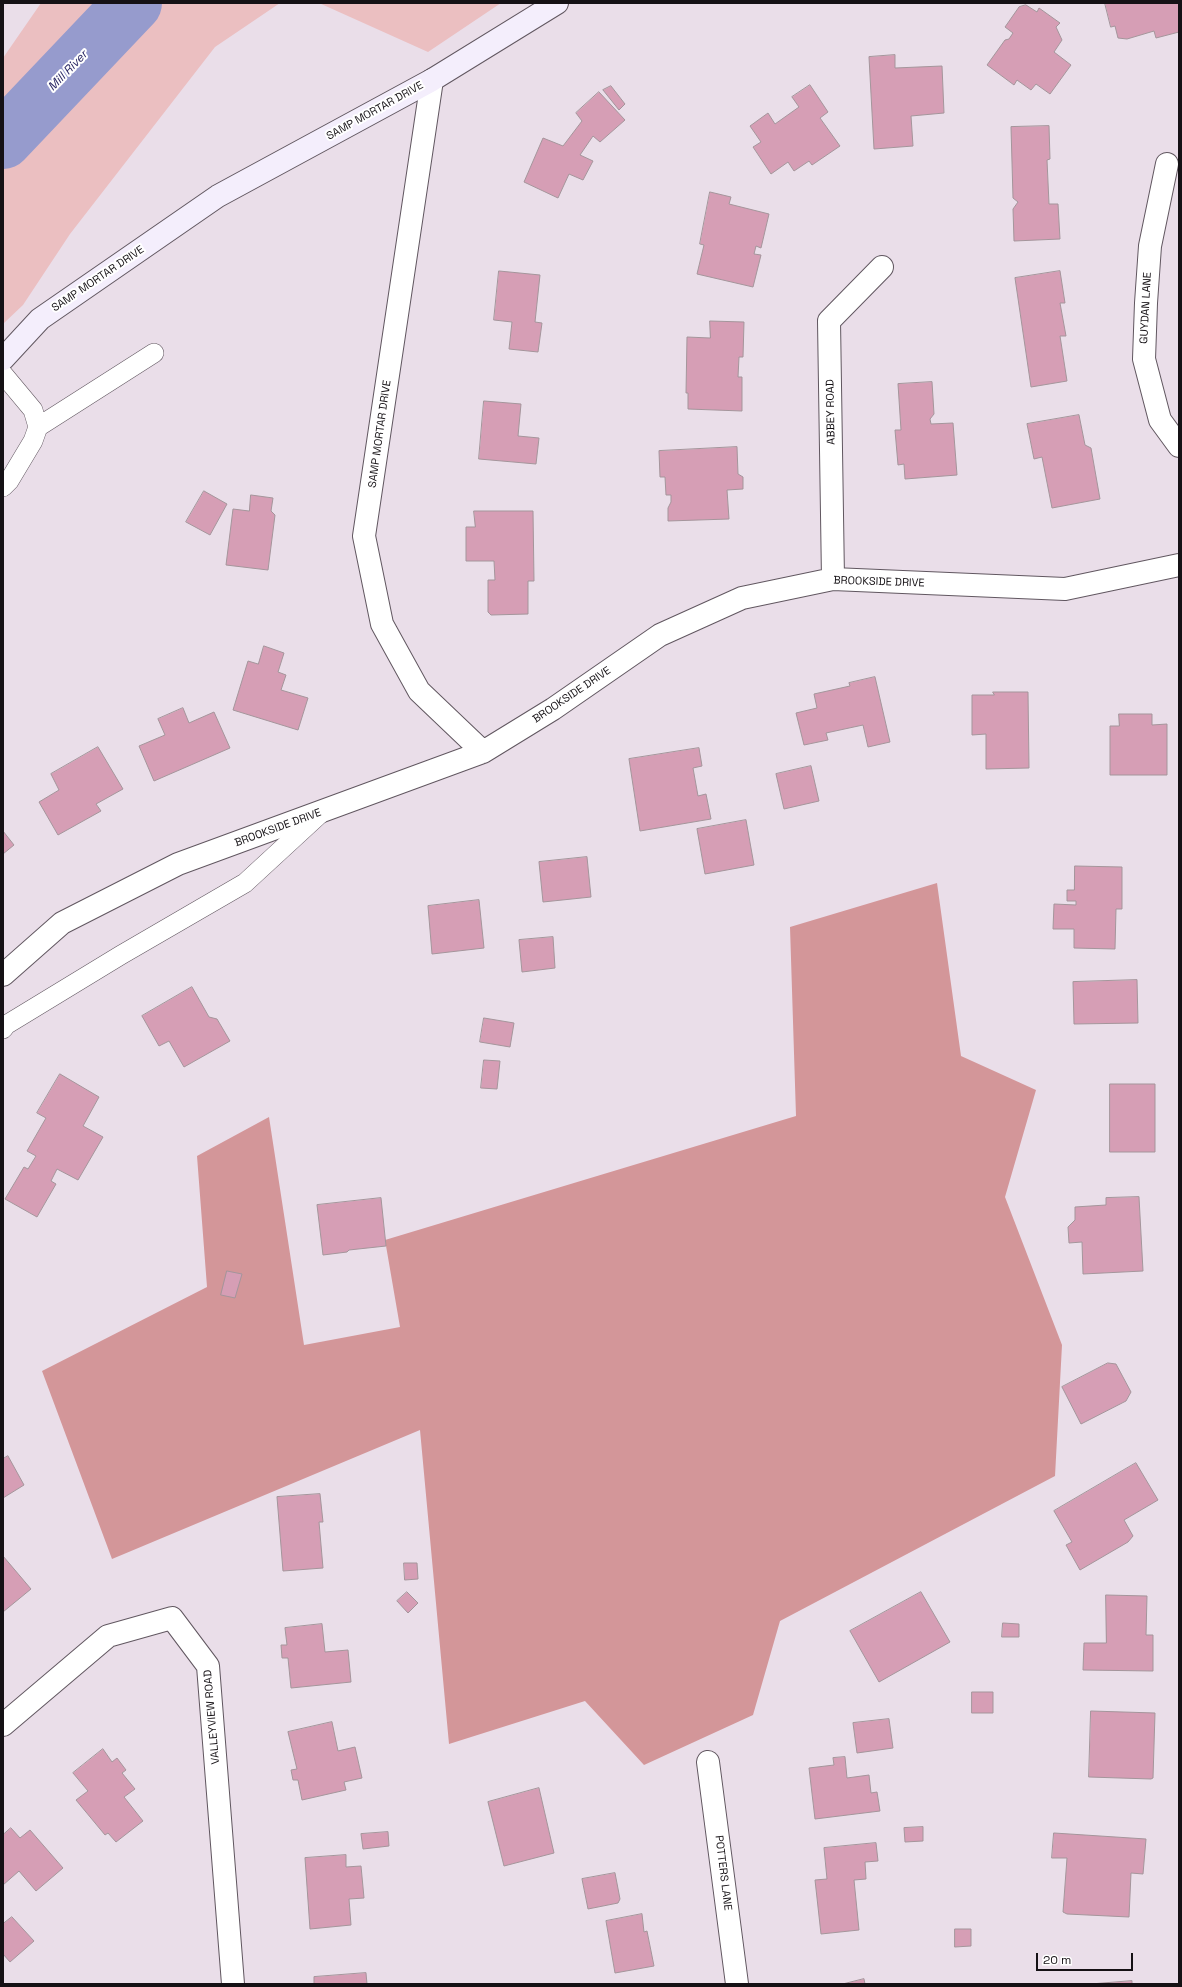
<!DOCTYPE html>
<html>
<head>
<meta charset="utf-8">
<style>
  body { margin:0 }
  #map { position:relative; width:1182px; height:1987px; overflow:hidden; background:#eadee9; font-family:"Space Grotesk",sans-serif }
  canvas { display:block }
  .frame { position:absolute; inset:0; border:4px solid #151115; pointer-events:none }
  .scale { position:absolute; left:1036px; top:1953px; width:97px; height:18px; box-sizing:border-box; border:2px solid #151115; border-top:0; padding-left:5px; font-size:12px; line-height:14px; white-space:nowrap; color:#151115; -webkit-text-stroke:3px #fff; paint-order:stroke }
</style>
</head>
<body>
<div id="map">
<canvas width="1182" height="1987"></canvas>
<div class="frame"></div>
<div class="scale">20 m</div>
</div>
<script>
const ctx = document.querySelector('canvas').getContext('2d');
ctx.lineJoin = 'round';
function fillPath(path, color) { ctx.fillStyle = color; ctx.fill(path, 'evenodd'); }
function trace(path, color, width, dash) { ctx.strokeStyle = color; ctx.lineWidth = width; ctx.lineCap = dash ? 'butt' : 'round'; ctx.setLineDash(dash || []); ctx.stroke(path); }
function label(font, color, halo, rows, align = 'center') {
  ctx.font = font + ' "Space Grotesk",sans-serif'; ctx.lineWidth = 4; ctx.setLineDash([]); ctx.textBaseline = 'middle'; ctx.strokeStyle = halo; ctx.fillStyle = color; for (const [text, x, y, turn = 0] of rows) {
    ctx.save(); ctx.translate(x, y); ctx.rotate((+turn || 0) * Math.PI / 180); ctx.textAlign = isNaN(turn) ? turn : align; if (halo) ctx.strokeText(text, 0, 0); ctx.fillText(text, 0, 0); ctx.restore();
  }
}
fillPath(new Path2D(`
  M41,3h239l-65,44 -145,187 -47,71 -20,19v-266z
  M319,3h182l-73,49z`), '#ebbfc1');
fillPath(new Path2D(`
  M937,883l24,173 75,34 -31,107 57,148 -7,131 -275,145 -27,94 -109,50 -59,-64 -136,43 -29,-314 -308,129 -70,-188 165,-84 -10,-131 72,-39 35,228 96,-18 -15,-87 411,-124 -6,-189z`), '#d39699');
trace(new Path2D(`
  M3,140l130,-137`), '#969bcd', 58);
const building = new Path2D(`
  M1105,3h74v29l-23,6 -2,-7 -27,8 -9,-1 -3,-12 -4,1z
  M1026,5l11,7 2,-4 21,15 -4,4 6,13 -8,12 17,13 -21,29 -14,-10 -5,6 -14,-10 -3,5 -27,-20 18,-25 4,-1 4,-6 -8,-6 14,-20z
  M895,55v13l47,-2 2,47 -33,3 2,30 -39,3 -5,-92z
  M810,85l18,27 -8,6 20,28 -28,19 -3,-4 -15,10 -6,-9 -17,12 -18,-27 8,-5 -11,-16 18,-13 7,11 24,-17 -7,-10z
  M611,86l14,18 -6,6 -16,-20z
  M599,92l26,28 -25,22 -7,-6 -13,19 13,6 -10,19 -14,-6 -11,24 -34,-16 19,-44 20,8 19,-25 -6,-8z
  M1049,126l1,33 -3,1 2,44h9l2,35 -46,2 -1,-32 5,-7 -5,-4 -2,-71z
  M710,192l21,5 -2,7 40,10 -8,34 -5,-2 -2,8 7,1 -8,32 -56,-13 7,-29 -4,-1z
  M499,271l41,4 -5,47 7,1 -4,29 -29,-3 3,-27 -18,-2z
  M1060,271l5,32h-5l6,33h-6l7,45 -36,6 -16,-109z
  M710,321l34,1 -1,35h-4l-1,20h4v34l-54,-2v-16h-2l1,-56 23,1z
  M932,382l2,32 -4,5 1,5 22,-1 4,52 -52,4 -1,-15 -6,1 -3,-35h6l-3,-46z
  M484,401l37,3 -3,32 21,2 -3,26 -57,-5z
  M1079,415l6,30 6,3 9,51 -48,9 -10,-51 -8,2 -7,-35z
  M737,447l1,27 5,3v12l-16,1 2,29 -61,2v-13l3,-6v-7h-5l-1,-18h-5l-1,-26z
  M204,491l23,13 -17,31 -24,-13z
  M251,495l22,3 -2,13 4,4 -7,55 -42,-5 7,-56 16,2z
  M474,511h59l1,70h-6v33l-37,1 -3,-3v-32h7l-1,-19h-28v-34h9z
  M264,646l20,7 -6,19 8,3 -5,15 27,8 -10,32 -65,-20 15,-49 10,3z
  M875,677l15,65 -22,5 -5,-22 -37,8 2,7 -24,5 -8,-32 21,-5 -3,-14 36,-8 -1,-3z
  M993,692h35l1,76 -43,1v-35l-14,1v-40h22z
  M183,708l6,15 25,-11 16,36 -76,33 -15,-35 26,-11 -7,-16z
  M1119,714h33v11l15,-1v51h-57v-49h9z
  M98,747l25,42 -27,15 5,7 -43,24 -19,-33 20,-12 -8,-16z
  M699,748l3,18 -9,2 5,28 8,-2 5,25 -71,12 -11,-72z
  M811,766l8,35 -35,8 -8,-35z
  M746,820l8,45 -49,9 -8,-45z
  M3,831l11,14 -11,9z
  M587,857l4,40 -48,5 -4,-40z
  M1075,866l47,1v42h-6l-1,40 -41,-1v-19h-21l1,-25 22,1v-4h-9v-11h7z
  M479,900l5,48 -52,6 -4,-48z
  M553,937l2,31 -33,4 -3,-32z
  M1137,980l1,43 -64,1 -1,-42z
  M192,987l17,30 8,2 13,22 -46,26 -15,-26 -10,5 -17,-30z
  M484,1018l30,5 -4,24 -30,-5z
  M484,1060l16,1 -3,28 -16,-1z
  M60,1074l39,23 -16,29 20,11 -25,43 -21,-11 -6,12 5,3 -19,33 -32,-18 19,-32 4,2 8,-13 -9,-5 19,-33 -9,-5z
  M1110,1084h45v68h-45z
  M1139,1197l4,74 -60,3 -1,-32 -13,1 -1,-16 7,-7v-13l31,-2v-7z
  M381,1198l5,48 -37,4 -2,2 -24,3 -6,-50z
  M227,1271l15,3 -7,24 -14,-3z
  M1108,1363l8,1 15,28 -5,9 -45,23 -19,-37z
  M8,1456l16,29 -21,13v-39z
  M1136,1463l22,37 -34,20 9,16 -5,6 -48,28 -14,-25 6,-3 -18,-31z
  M320,1494l3,28h-4l4,46 -40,3 -6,-74z
  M3,1556l28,33 -28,23z
  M404,1563h13l1,16 -13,1z
  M407,1592l11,11 -10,10 -11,-12z
  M921,1592l29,50 -71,40 -29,-51z
  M1106,1595l41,1 -1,39h7v36l-70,-1 1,-27h22z
  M1003,1623l16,1v13h-17z
  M322,1624l3,28 23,-2 3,32 -60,6 -3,-30h-6l-1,-13h6l-2,-17z
  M972,1692h21v21h-21z
  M1091,1711l64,2 -2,65 -2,1 -62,-2z
  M889,1719l4,29 -36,5 -4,-30z
  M332,1722l6,29 17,-4 7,31 -18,4 2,8 -44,10 -4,-20h-5l-2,-10 6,-1 -9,-37z
  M103,1749l9,13 5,-4 9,12 -4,3 13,16 -11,8 19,24 -27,21 -8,-9 -3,2 -29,-35 12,-9 -15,-18z
  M845,1757l2,21 22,-3 2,18 6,-1 3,19 -65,8 -6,-51 25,-3 -1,-7z
  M539,1788l15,65 -50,13 -16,-64z
  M923,1827v14l-18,1 -1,-14z
  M11,1828l9,10 10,-8 33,38 -27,23 -17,-20 -16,14v-50z
  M388,1832l1,14 -26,3 -2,-15z
  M1054,1833l92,6 -3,35 -12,-1 -2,44 -62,-3 -4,-2 4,-54h-15z
  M876,1843l2,18 -13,1 1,17 -12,1 5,50 -38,4 -6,-54 12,-1 -3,-31z
  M346,1855v12l15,-1 3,32 -15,1 2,26 -41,4 -5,-71z
  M615,1873l5,26 -2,4 -30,6 -6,-30z
  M642,1914l2,18 3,-1 7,35 -39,7 -9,-52z
  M12,1917l22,24 -24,21 -7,-8v-30z
  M955,1929h16v17l-16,1z
  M366,1973l1,11h-53v-7z
  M864,1979l1,5h-22z
  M1132,1981v3h-41z`);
fillPath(building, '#d69eb5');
trace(building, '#a4959b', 1);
const service = new Path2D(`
  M3,374l30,36 5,17 -5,14 -24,40 -6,6
  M38,427l116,-74
  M3,1029l3,-4 115,-70 124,-72 76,-70`);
const minor = new Path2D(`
  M432,80l-68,456 18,88 37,67 64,61
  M1167,164l-17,82 -4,57 -2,56 16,61 19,26
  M833,579l-4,-258 53,-54
  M3,975l59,-52 116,-59 305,-112 70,-43 107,-74 82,-37 91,-19 232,10 114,-24
  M3,1725l105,-89 64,-18 36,48 25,318
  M708,1762l29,222`);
const secondary = new Path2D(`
  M3,359l37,-40 178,-123 214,-116 125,-77`);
trace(service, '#615760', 20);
trace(minor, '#615760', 24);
trace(secondary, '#615760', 24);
trace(service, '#fff', 19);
trace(minor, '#fff', 22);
trace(secondary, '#f4eefc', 22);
label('11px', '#151115', '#fff', [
  ["SAMP MORTAR DRIVE",375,111,-29],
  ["SAMP MORTAR DRIVE",98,279,-34],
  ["GUYDAN LANE",1146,308,-87],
  ["ABBEY ROAD",831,412,-91],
  ["SAMP MORTAR DRIVE",380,434,-82],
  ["BROOKSIDE DRIVE",879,582,2],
  ["BROOKSIDE DRIVE",572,695,-34],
  ["BROOKSIDE DRIVE",278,828,-20],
  ["VALLEYVIEW ROAD",212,1717,-95],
  ["POTTERS LANE",723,1873,83]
]);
label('italic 12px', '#292763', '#fff', [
  ["Mill River",68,71,-46]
]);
</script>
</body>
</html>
